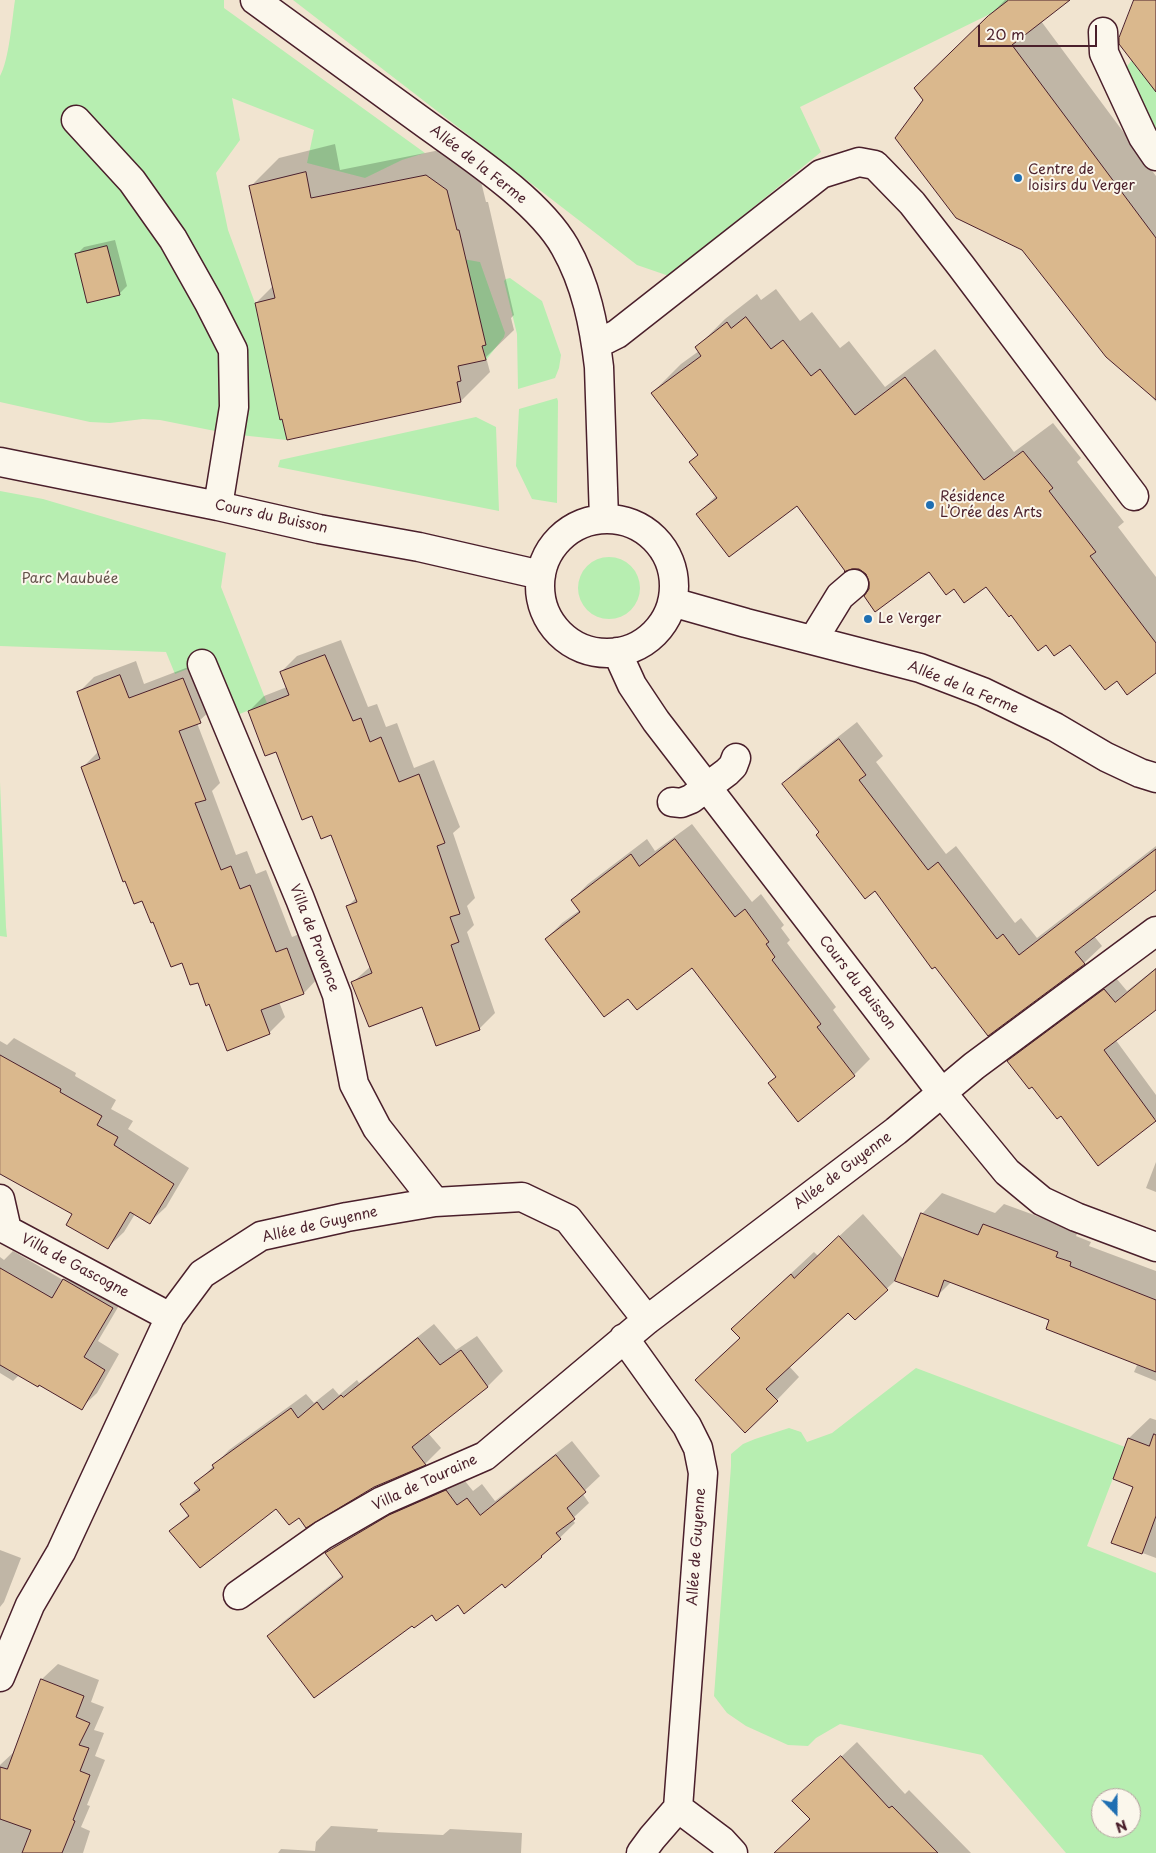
<!DOCTYPE html>
<html>
<head>
<meta charset="utf-8">
<style>
  body { margin:0 }
  #map { position:relative; width:1156px; height:1853px; overflow:hidden; background:#f1e4d0; font-family:"Playpen Sans",sans-serif }
  canvas { display:block }
  .north { position:absolute; left:1091px; top:1788px; width:50px; height:50px; box-sizing:border-box; background:#fbf7ec; border:1px solid #b4a19f; border-radius:50%; rotate:158deg; font-size:14px; font-weight:700; line-height:20px; text-align:center; color:#4a1f2b }
  .north::after { content:''; display:block; margin:auto; width:18px; height:22px; background:#1f6fb2; clip-path:polygon(50% 0,100% 100%,50% 72%,0 100%) }
  .scale { position:absolute; left:978px; top:25px; width:119px; height:22px; box-sizing:border-box; border:2px solid #4a1f2b; border-top:0; padding-left:6px; font-size:15px; line-height:18px; white-space:nowrap; color:#4a1f2b; -webkit-text-stroke:4px #fbf7ec; paint-order:stroke }
</style>
</head>
<body>
<div id="map">
<canvas width="1156" height="1853"></canvas>
<div class="north">N</div>
<div class="scale">20 m</div>
</div>
<script>
const ctx = document.querySelector('canvas').getContext('2d');
ctx.lineJoin = 'round';
function fillPath(path, color) { ctx.fillStyle = color; ctx.fill(path, 'evenodd'); }
function trace(path, color, width, dash) { ctx.strokeStyle = color; ctx.lineWidth = width; ctx.lineCap = dash ? 'butt' : 'round'; ctx.setLineDash(dash || []); ctx.stroke(path); }
function label(font, color, halo, rows, align = 'center') {
  ctx.font = font + ' "Playpen Sans",sans-serif'; ctx.lineWidth = 4; ctx.setLineDash([]); ctx.textBaseline = 'middle'; ctx.strokeStyle = halo; ctx.fillStyle = color; for (const [text, x, y, turn = 0] of rows) {
    ctx.save(); ctx.translate(x, y); ctx.rotate((+turn || 0) * Math.PI / 180); ctx.textAlign = isNaN(turn) ? turn : align; if (halo) ctx.strokeText(text, 0, 0); ctx.fillText(text, 0, 0); ctx.restore();
  }
}
fillPath(new Path2D(`
  M15,0h209v8l201,145 -23,7 -37,18 -58,-15 7,-33 -82,-32 8,42 -24,33 12,57 27,73 25,116h2l5,21 -57,-6 -70,-14 -17,-1 -33,4 -20,-1 -90,-20v-326c9,-16 12,-56 15,-76z
  M293,0h716l-19,14 -190,93 21,45 -152,124 -32,-11z
  M1132,60l24,31v52l-33,-72z
  M463,259l17,3 25,71 -1,4 -18,23 -3,-14 3,-1 -16,-66z
  M510,278l32,23 19,54 -2,13 -4,10 -37,11 -1,-55 -13,-53 2,-2z
  M557,398l1,3 -1,102 -25,-4 -16,-33 3,-57z
  M476,417l20,10 3,84 -221,-44 2,-7z
  M0,491l43,8 183,54 -5,34 46,116 -30,12 -22,-57 -40,16 -9,-22 -166,-6z
  M578 588a31 31 0 1 1 62 0a31 31 0 1 1-62 0Z
  M0,782l6,145 1,10 -7,-1z
  M916,1368l209,79 -38,99 69,27v280h-90l-84,-98 -142,-31 -24,14 -8,8 -20,-1 -42,-19 -19,-13 -13,-17 17,-230v-12l12,-10 12,-5 34,-11 12,4 6,10 25,-9zM1101,1798h30v30h-30z`), '#b7eeb1');
fillPath(new Path2D(`
  M1005,0h63l-27,21 115,155v226l-240,-313z
  M335,144l5,26 115,-23 21,14 10,41h2l26,113 -3,3 3,12 -28,27 4,15 -29,29 -205,-98 17,-17 -23,-99 29,-29z
  M115,240l12,46 -8,8 -43,-39 8,-8z
  M776,289l24,32 12,-9 28,36 9,-7 36,46 50,-38 79,103 39,-29 28,35 -4,4 47,60 -6,5 38,50v94l-39,8 -47,-36h-24l-35,-30 -25,-28 -31,3 -26,-18 -59,19 1,-8 -4,-8 -8,-5 -62,-63 -100,9 20,-19 -26,-33 8,-8 -47,-61 29,-29 18,-13 -3,-3 29,-29 32,-25 4,6z
  M341,640l27,67 9,-3 9,23 11,-4 17,45 20,-8 26,67 -7,6 22,65 -8,8 7,19 -7,7 28,81 -16,16 -56,-24 -70,-23 18,-16 -23,-60 9,-9 -25,-64 -19,-19 -37,-63 -27,-40 15,-15 23,-9 -6,-15 16,-16z
  M136,661l8,23 55,-21 16,43 -18,17 23,60 -8,8 24,64 11,-4 9,23 10,-4 26,67 10,-4 17,44 -15,16 -25,9 6,15 -16,16 -59,-30 -12,-21 -44,-61 -11,-21 -17,-20 -43,-113 16,-16 -20,-59 15,-15z
  M857,722l26,34 -7,6 70,92 10,-8 59,77 6,-5 16,20 119,-92v43l-62,47 8,10 -18,17 -96,72 -113,-146 -55,-57 -37,-48 18,-18z
  M692,824l60,78 9,-8 23,31 -3,3 9,12 -3,3 49,64 -3,3 37,49 -16,16 -77,1 -85,-109 -64,30 -82,-58 16,-16 18,-13 -8,-10 16,-16 59,-45 8,12z
  M1156,968v40l-41,31 41,56v24l-95,-4 -52,-54 11,-11 96,-72 11,13z
  M14,1038l62,35 -1,3 41,24 -5,9 22,12 -5,8 61,39 -23,39 -16,15 -15,-8 -11,18 -16,15 -34,-33 -74,-55v-118l7,4z
  M1156,1162v30l-10,-4z
  M942,1193l53,20 9,-9 74,27 -2,5 15,6 -2,4 67,25v110l-22,-9 4,-9 -87,-44 -99,-38 -14,14 -42,-15 -41,38 -6,-7 -60,55 10,11 -22,23 -58,-43 22,-20 -8,-8 23,-23 58,-54 4,4 45,-42 41,46 18,-46z
  M13,1251l50,29 16,-16 48,28 -29,49 21,13 -22,39 -16,15 -41,-25 -21,-8 -6,6 -13,-8v-116l4,3z
  M434,1324l22,26 21,-14 26,35 -15,15 -60,47 13,15 -16,16 -126,52 -23,-9 -105,24 18,-17 -7,-10 17,-17 -3,-3 33,-34 77,-56 8,9 19,-15 6,7 18,-15 2,3z
  M1150,1418l6,2v138l-43,-16 22,-56 -20,-8 14,-40z
  M572,1441l28,35 -18,17 7,10 -17,16 3,4 -34,33 -39,26 -44,22 -26,9 -19,11 -145,12 16,-15 59,-46 -16,-22 15,-15 64,-38 55,-24 12,15 9,-7 13,17z
  M0,1550l21,8 -17,44 -4,5z
  M58,1664l41,16 -8,22 13,5 -10,23 10,3 -9,23 10,4 -18,45 3,1 -9,21 9,4 -7,22h-83v-88l15,-14 27,-72z
  M857,1742l48,52 4,-4 62,63h-191l31,-34 -17,-18z
  M331,1826l47,3 -1,3 66,3 7,-6 72,4 -1,20h-243l3,-4 34,2 1,-9z`), '#0003');
const building = new Path2D(`
  M1009,0h61l-58,45 144,193v162l-50,-43 -84,-107 -66,-32 -61,-80 28,-38 -9,-12 74,-72z
  M1134,0h22v92l-37,-48v-6z
  M306,172l5,26 115,-23 21,15 10,40h2l27,115 -4,1 4,14 -28,6 3,15 -4,1 4,20 -174,38 -5,-21 -2,1 -25,-117 20,-5 -26,-112z
  M107,246l13,49 -33,8 -12,-49z
  M746,317l25,32 12,-9 28,36 9,-7 35,46 50,-38 79,103 39,-29 30,37 -4,3 47,61 -6,4 66,87v30l-29,22 -10,-14 -12,9 -35,-45 -16,11 -8,-11 -8,6 -27,-36 -2,2 -23,-30 -22,16 -10,-14 -8,6 -17,-23 -54,40 -11,-16 5,-7v-7l-3,-8 -7,-5h-7l-8,3 1,-1 -48,-65 -68,51 -33,-43 21,-16 -28,-36 9,-7 -47,-62 50,-37 -6,-9 32,-25 4,6z
  M325,655l28,66 8,-3 9,24 11,-5 18,45 20,-8 26,69 -8,3 23,68 -10,3 9,25 -8,3 29,85 -44,16 -14,-39 -53,20 -18,-45 21,-9 -26,-67 11,-4 -26,-67 -10,4 -9,-23 -10,4 -26,-68 -11,4 -17,-45 41,-16 -9,-23z
  M120,675l9,23 54,-20 18,45 -22,8 27,69 -11,3 26,67 10,-4 9,23 10,-4 26,67 11,-4 17,46 -43,16 9,24 -43,17 -18,-47 -3,2 -8,-23 -8,2 -8,-22 -11,4 -18,-45 -2,1 -9,-22 -8,3 -9,-23 -2,1 -42,-115 19,-8 -23,-67z
  M839,739l27,36 -7,5 69,90 10,-8 59,77 6,-5 16,21 137,-106v41l-81,62 10,12 -97,72 -53,-69 -3,2 -57,-78 -10,8 -49,-64 3,-3 -37,-48z
  M675,839l60,78 10,-8 24,33 -3,2 9,13 -3,3 49,64 -4,3 38,49 -57,46 -30,-39 8,-6 -84,-109 -55,42 -9,-11 -24,18 -59,-78 35,-27 -9,-12 60,-46 8,12z
  M1156,969v41l-52,40 52,71 -58,45 -37,-50 -4,3 -25,-32 -3,2 -22,-28 97,-72 11,13z
  M0,1055l61,34 -1,3 42,24 -5,9 21,12 -4,8 60,39 -24,40 -20,-12 -22,37 -42,-24 6,-11 -72,-40z
  M921,1213l57,22 5,-11 75,28 -2,5 15,5 -1,4 86,34v72l-110,-43 3,-9 -105,-40 -6,17 -43,-16z
  M839,1236l49,54 -33,30 -7,-7 -82,76 12,12 -33,32 -50,-53 45,-42 -9,-9 60,-55 3,4z
  M0,1268l52,30 11,-19 50,29 -29,49 21,13 -23,40 -43,-25 -1,2 -38,-22z
  M418,1338l22,27 21,-15 27,37 -76,60 14,18 -52,22 -68,41 -7,-10 -10,7 -13,-16 -76,59 -31,-37 20,-15 -9,-12 20,-14 -6,-7 20,-15 -2,-3 79,-57 7,10 19,-16 6,8 18,-15 2,2z
  M1154,1434l2,1v81l-14,38 -31,-11 22,-56 -20,-8 15,-41 21,8z
  M556,1455l30,37 -19,16 8,11 -19,14 5,6 -20,17 1,1 -37,31 -3,-4 -38,30 -6,-9 -22,16 -4,-6 -18,13 -2,-2 -98,72 -47,-62 76,-59 -18,-24 64,-38 57,-25 11,15 10,-7 13,17z
  M41,1679l43,17 -8,21 14,6 -11,22 10,3 -9,23 10,4 -17,45 2,1 -13,32h-40l9,-23 -31,-11v-52l7,2z
  M841,1756l48,52 3,-2 46,47h-164l36,-34 -18,-18z`);
fillPath(building, '#dab88d');
trace(building, '#4a1f2b', 1);
const minor = new Path2D(`
  M255,0c57,42 115,83 172,125 43,31 112,76 138,122 21,37 29,78 34,120l5,152
  M1103,32l1,21 39,84 13,19
  M76,120l56,61 41,58 36,64 24,47 1,57 -16,99
  M597,344l20,-10 204,-160 38,-12 16,3 37,38 49,63 173,230
  M0,462l218,44 101,23 100,18 122,28
  M540 586a67 67 0 1 1 134 0a67 67 0 1 1-134 0Z
  M672,602l74,21 174,45 63,24 72,35 51,30 34,16 16,5
  M813,640l27,-44 14,-12
  M617,652l15,33 24,36 286,372 65,79 35,29 34,16 80,30
  M202,664l98,235 37,96 17,89 23,44 58,74
  M672,802l9,1 10,-4 36,-27 6,-6 3,-8
  M0,1199l7,31 163,87
  M624,1338l63,88 11,22 5,25 -25,335
  M238,1595l85,-60 59,-34 103,-45 162,-136 249,-189 78,-65 182,-135
  M0,1677l30,-72 31,-53 109,-235 32,-43 59,-38 86,-19 88,-15 87,-5 46,22 79,101
  M678,1808l44,33 11,12
  M641,1853l11,-15 26,-30`);
trace(minor, '#4a1f2b', 31);
trace(minor, '#fbf7ec', 28);
for (const [x, y, r, color] of [
  [1018,178,5,"#1f6fb2"],
  [930,505,5,"#1f6fb2"],
  [868,619,5,"#1f6fb2"]
]) { const dot = new Path2D(); dot.arc(x, y, r, 0, 2 * Math.PI); ctx.fillStyle = color; ctx.fill(dot); trace(dot, '#fbf7ec', 2); }
label('14px', '#4a1f2b', '#fbf7ec', [
  ["Allée de la Ferme",478,165,38],
  ["Cours du Buisson",271,517,12],
  ["Allée de la Ferme",963,688,22],
  ["Villa de Provence",314,938,69],
  ["Cours du Buisson",857,983,52],
  ["Allée de Guyenne",843,1171,-37],
  ["Allée de Guyenne",320,1225,-13],
  ["Villa de Gascogne",75,1266,28],
  ["Villa de Touraine",425,1483,-25],
  ["Allée de Guyenne",697,1547,-86]
]);
label('14px', '#4a1f2b', '#fbf7ec', [
  ["Centre de",1028,170],
  ["loisirs du Verger",1028,186],
  ["Résidence",940,497],
  ["L’Orée des Arts",940,513],
  ["Le Verger",878,619]
], 'left');
label('14px', '#65534c', '#fbf7ec', [
  ["Parc Maubuée",70,579]
]);
</script>
</body>
</html>
